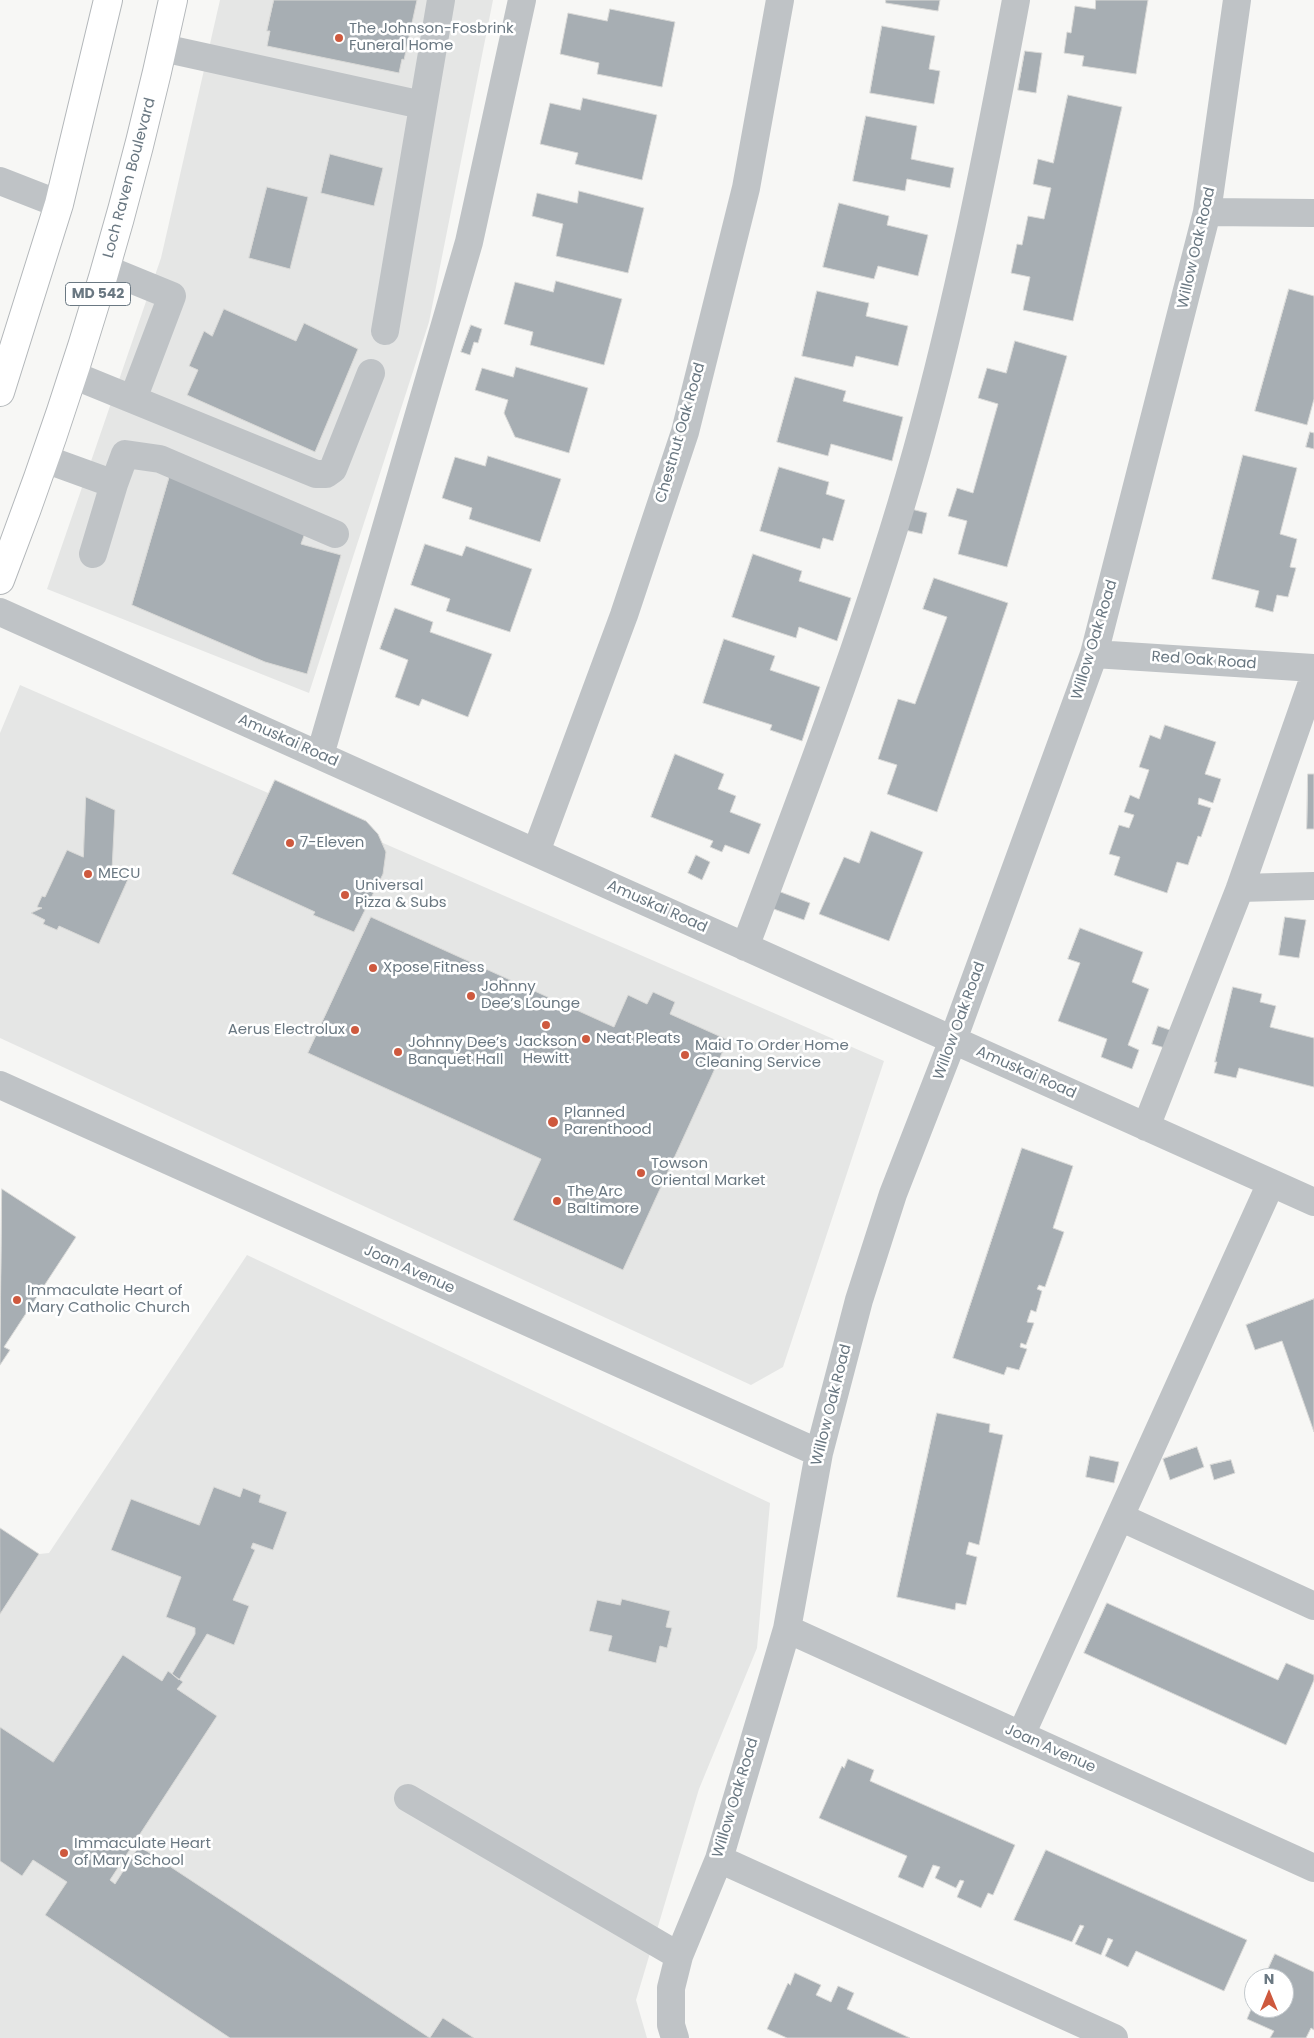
<!DOCTYPE html>
<html>
<head>
<meta charset="utf-8">
<style>
  body { margin:0 }
  #map { position:relative; width:1314px; height:2038px; overflow:hidden; background:#f7f7f5; font-family:Poppins,sans-serif }
  canvas { display:block }
  .north { position:absolute; left:1244px; top:1968px; width:50px; height:50px; box-sizing:border-box; background:#fff; border:1px solid #c3c9cd; border-radius:50%; rotate:0deg; font-size:14px; font-weight:700; line-height:20px; text-align:center; color:#6a7882 }
  .north::after { content:''; display:block; margin:auto; width:18px; height:22px; background:#ce593e; clip-path:polygon(50% 0,100% 100%,50% 72%,0 100%) }
</style>
</head>
<body>
<div id="map">
<canvas width="1314" height="2038"></canvas>
<div class="north">N</div>
</div>
<script>
const ctx = document.querySelector('canvas').getContext('2d');
ctx.lineJoin = 'round';
function fillPath(path, color) { ctx.fillStyle = color; ctx.fill(path, 'evenodd'); }
function trace(path, color, width, dash) { ctx.strokeStyle = color; ctx.lineWidth = width; ctx.lineCap = dash ? 'butt' : 'round'; ctx.setLineDash(dash || []); ctx.stroke(path); }
function label(font, color, halo, rows, align = 'center') {
  ctx.font = font + ' Poppins,sans-serif'; ctx.lineWidth = 5; ctx.setLineDash([]); ctx.textBaseline = 'middle'; ctx.strokeStyle = halo; ctx.fillStyle = color; for (const [text, x, y, turn = 0] of rows) {
    ctx.save(); ctx.translate(x, y); ctx.rotate((+turn || 0) * Math.PI / 180); ctx.textAlign = isNaN(turn) ? turn : align; if (halo) ctx.strokeText(text, 0, 0); ctx.fillText(text, 0, 0); ctx.restore();
  }
}
fillPath(new Path2D(`
  M220,0h273l-64,322 -120,371 -262,-104 114,-331z
  M20,685l864,376 -101,306 -32,18 -751,-347v-305z
  M247,1255l523,248 -13,145 -58,141 -63,211 11,38h-647v-510l39,26 10,-1z`), '#e5e6e5');
const building = new Path2D(`
  M274,0h143l-13,60 -2,-1 -3,14 -132,-27 3,-15h-3z
  M886,0h54l-2,11 -52,-8z
  M1096,0h52l-12,74 -54,-8 2,-10 -20,-3 3,-21 4,1 4,-27 20,3z
  M610,9l65,13 -13,65 -65,-13 2,-11 -39,-9 8,-41 39,8z
  M882,26l53,10 -6,33 11,2 -6,33 -64,-11z
  M1025,51l17,2 -6,40 -18,-3z
  M1068,95l54,12 -49,214 -50,-11 7,-33 -19,-4 6,-29 5,1 6,-29 16,3 7,-31 -18,-4 5,-25 15,4z
  M583,98l74,17 -15,65 -67,-16 3,-11 -38,-9 10,-41 30,7z
  M866,116l51,10 -6,33 43,9 -4,20 -43,-9 -2,12 -52,-10z
  M330,154l53,14 -9,38 -53,-13z
  M267,187l41,10 -18,72 -41,-11z
  M579,191l65,17 -16,65 -72,-17 7,-32 -31,-8 5,-23 40,10z
  M839,203l50,13 -2,9 41,10 -10,41 -40,-10 -4,13 -51,-12z
  M556,281l66,18 -18,66 -74,-20 3,-13 -29,-8 11,-42 38,10z
  M1289,289l25,7v103l-7,26 -52,-14z
  M817,291l52,12 -3,13 42,10 -10,40 -42,-10 -3,11 -51,-11z
  M224,309l72,32 8,-18 54,26 -43,103 -128,-57 11,-25 -9,-4 15,-35 8,5z
  M471,325l11,4 -4,14 -4,-1 -4,13 -9,-3z
  M1015,341l52,15 -60,211 -49,-13 9,-33 -19,-5 9,-28 16,5 25,-89 -20,-6 9,-30 19,5z
  M516,367l72,21 -19,65 -54,-16 -11,-24 4,-13 -33,-10 7,-22 31,9z
  M795,377l51,14 -3,10 60,16 -11,44 -61,-17 -3,12 -51,-14z
  M1310,432l4,1v16l-8,-2z
  M1243,455l54,13 -17,66 17,5 -7,28 6,1 -8,29 -11,-2 -4,17 -18,-5 4,-16 -47,-12z
  M488,456l73,23 -21,63 -71,-23 3,-11 -30,-10 13,-41 30,9z
  M779,467l50,15 -3,12 19,6 -12,41 -10,-3 -3,11 -60,-18z
  M170,475l135,58 -4,11 40,11 -34,119 -42,-12 -133,-57z
  M911,509l16,4 -5,21 -17,-4z
  M425,544l37,12 4,-10 66,23 -22,63 -64,-21 4,-12 -39,-14z
  M753,554l49,17 -3,10 52,17 -14,43 -38,-14 -3,11 -64,-21z
  M934,578l74,25 -71,209 -50,-18 10,-29 -19,-6 20,-60 17,5 32,-87 -24,-8z
  M395,608l38,14 -3,10 62,22 -24,63 -46,-18 -3,7 -24,-9 13,-37 -28,-11z
  M724,639l51,17 -5,14 50,17 -18,54 -32,-11 2,-5 -69,-22z
  M1165,725l51,17 -11,32 16,5 -8,24 -14,-5 -1,6 13,4 -10,29 -3,-1 -10,29 -11,-3 -10,31 -53,-18 6,-18 -11,-3 10,-29 10,3 5,-13 -10,-3 6,-17 9,4 10,-29 -10,-3 11,-32 10,4z
  M675,754l49,20 -6,15 18,7 -6,16 31,12 -12,30 -24,-9 -3,7 -12,-5 3,-6 -62,-24z
  M1308,774h6v55h-7z
  M275,780l91,41 12,13 8,18 -3,22 -29,58 -41,-17 2,-3 -83,-38z
  M86,797l29,13 -3,60 17,7 -30,67 -40,-18 -2,4 -14,-6 2,-4 -14,-7 11,-5 -5,-1 5,-11 3,1 22,-47 16,7z
  M871,831l52,21 -34,89 -70,-27 25,-57 15,6z
  M696,855l14,7 -8,18 -14,-7z
  M778,891l32,12 -6,17 -33,-12z
  M371,917l243,110 14,-32 19,9 6,-12 22,10 -5,12 58,26 -105,230 -110,-50 28,-61 -233,-106z
  M1285,917l21,3 -7,38 -20,-3z
  M1080,928l63,24 -11,30 17,7 -21,56 11,5 -7,19 -31,-12 6,-18 -49,-18 22,-58 -12,-4z
  M1233,987l29,7 -2,8 16,4 -6,21 44,11v49l-75,-19 -3,10 -22,-5 3,-11h-2z
  M1158,1026l15,5 -5,18 -16,-5z
  M1022,1148l51,18 -20,62 11,4 -19,55 -6,-2 -2,4 5,2 -6,21 -5,-2 -4,12 7,1 -8,22 -5,-2 -1,4 7,2 -8,21 -12,-3 -3,8 -51,-17z
  M2,1189l74,48 -72,110 6,3 -10,15z
  M1314,1299v133l-32,-91 -27,9 -9,-25z
  M937,1413l53,11 -1,8 14,3 -24,110 -10,-3 -3,12 11,3 -11,48 -10,-2 -1,7 -58,-13z
  M1197,1447l7,20 -34,13 -7,-21z
  M1090,1456l29,6 -5,21 -28,-6z
  M1231,1460l4,13 -21,7 -4,-15z
  M214,1487l26,10 3,-9 18,7 -2,7 28,10 -14,38 -20,-7 -2,5 4,2 -22,50 16,6 -15,39 -27,-11 -28,46 -7,-6 23,-40v-6l-29,-11 15,-40 -70,-27 20,-51 68,26z
  M0,1528l39,26 -39,60z
  M622,1599l48,12 -4,16 6,1 -5,20 -7,-2 -4,17 -48,-12 4,-15 -23,-5 8,-31 23,5z
  M1107,1603l171,77 8,-17 28,12v5l-28,65 -202,-92z
  M123,1655l39,26 6,-10 4,3 11,8 -6,7 40,27 -107,164 5,4 24,-38 291,192h-200l-185,-123 22,-33 -34,-22 -11,16 -22,-15v-134l53,35z
  M848,1759l26,11 -4,11 145,64 -22,50 -5,-2 -7,15 -24,-11 7,-16 -4,-1 -4,8 -21,-10 5,-11 -7,-2 -10,23 -25,-11 9,-21 -88,-38 23,-52 2,2z
  M1046,1850l201,90 -23,51 -88,-40 -8,16 -23,-11 8,-16 -5,-2 -7,17 -26,-11 9,-18 -4,-1 -8,17 -58,-22z
  M1275,1954l39,18v58l-3,-2 -5,10h-36l4,-7 -27,-12 7,-17v6h30v-30h-20z
  M795,1973l26,12 -5,10 15,7 7,-16 16,7 -7,16 63,29h-123l-20,-9 21,-46 2,2z
  M443,2018l31,20h-44z`);
fillPath(building, '#a7aeb3');
trace(building, '#d9d9d7', 1);
const major = new Path2D(`
  M0,392l59,-188 49,-204
  M0,580c73,-188 131,-382 173,-580`);
trace(major, '#b3b7ba', 30);
trace(new Path2D(`
  M163,48l259,57
  M0,181l59,23
  M1207,212l107,1
  M106,269l66,27 -39,103
  M385,331l56,-331
  M73,375l243,99h10l7,-5 38,-96
  M45,459l69,25 -21,70
  M114,484l11,-30 35,5 175,75
  M0,612l1314,590
  M1094,654l220,14
  M320,755l149,-513 53,-242
  M536,852l88,-237 61,-183 61,-244 34,-188
  M1240,888l74,-2
  M745,947c62,-164 125,-328 172,-497 41,-148 71,-299 99,-450
  M0,1085l819,368
  M1146,1127l94,-239 74,-211
  M1120,1517l194,89
  M787,1629l527,239
  M1021,1735l250,-552
  M408,1798l271,158
  M719,1859l395,179
  M675,2038l-4,-13v-37l8,-32 40,-97 68,-230 32,-176 40,-153 34,-106 60,-154 141,-386 113,-442 30,-212`), '#bfc3c6', 28);
trace(major, '#fff', 28);
for (const [x, y, r, color] of [
  [339,38,5,"#ce593e"],
  [290,843,5,"#ce593e"],
  [88,874,5,"#ce593e"],
  [345,895,5,"#ce593e"],
  [373,968,5,"#ce593e"],
  [471,996,5,"#ce593e"],
  [546,1025,5,"#ce593e"],
  [355,1030,5,"#ce593e"],
  [586,1039,5,"#ce593e"],
  [398,1052,5,"#ce593e"],
  [685,1055,5,"#ce593e"],
  [553,1122,6,"#ce593e"],
  [641,1173,5,"#ce593e"],
  [557,1201,5,"#ce593e"],
  [17,1300,5,"#ce593e"],
  [64,1853,5,"#ce593e"]
]) { const dot = new Path2D(); dot.arc(x, y, r, 0, 2 * Math.PI); ctx.fillStyle = color; ctx.fill(dot); trace(dot, '#fff', 2); }
for (const [x, y, w] of [
  [98,294,65]
]) { const box = new Path2D(); box.roundRect(x - w / 2, y - 11.5, w, 23, 4); ctx.fillStyle = '#fff'; ctx.fill(box); trace(box, '#6a7882', 1); }
label('bold 14px', '#6a7882', null, [
  ["MD 542",98,294]
]);
label('15px', '#6a7882', '#fff', [
  ["The Johnson-Fosbrink",349,29],
  ["Funeral Home",349,46],
  ["7-Eleven",300,843],
  ["MECU",98,874],
  ["Universal",355,886],
  ["Pizza & Subs",355,903],
  ["Xpose Fitness",383,968],
  ["Johnny",481,987],
  ["Dee’s Lounge",481,1004],
  ["Aerus Electrolux",345,1030,"right"],
  ["Neat Pleats",596,1039],
  ["Jackson",546,1042,"center"],
  ["Hewitt",546,1059,"center"],
  ["Johnny Dee’s",408,1043],
  ["Banquet Hall",408,1060],
  ["Maid To Order Home",695,1046],
  ["Cleaning Service",695,1063],
  ["Planned",564,1113],
  ["Parenthood",564,1130],
  ["Towson",651,1164],
  ["Oriental Market",651,1181],
  ["The Arc",567,1192],
  ["Baltimore",567,1209],
  ["Immaculate Heart of",27,1291],
  ["Mary Catholic Church",27,1308],
  ["Immaculate Heart",74,1844],
  ["of Mary School",74,1861]
], 'left');
label('15px', '#6a7882', '#fff', [
  ["Loch Raven Boulevard",130,178,-75],
  ["Willow Oak Road",1197,248,-77],
  ["Chestnut Oak Road",681,433,-74],
  ["Willow Oak Road",1095,640,-73],
  ["Red Oak Road",1204,661,4],
  ["Amuskai Road",288,741,24],
  ["Amuskai Road",657,907,24],
  ["Willow Oak Road",960,1021,-70],
  ["Amuskai Road",1026,1073,24],
  ["Joan Avenue",409,1270,24],
  ["Willow Oak Road",832,1405,-76],
  ["Joan Avenue",1050,1749,24],
  ["Willow Oak Road",736,1798,-73]
]);
</script>
</body>
</html>
